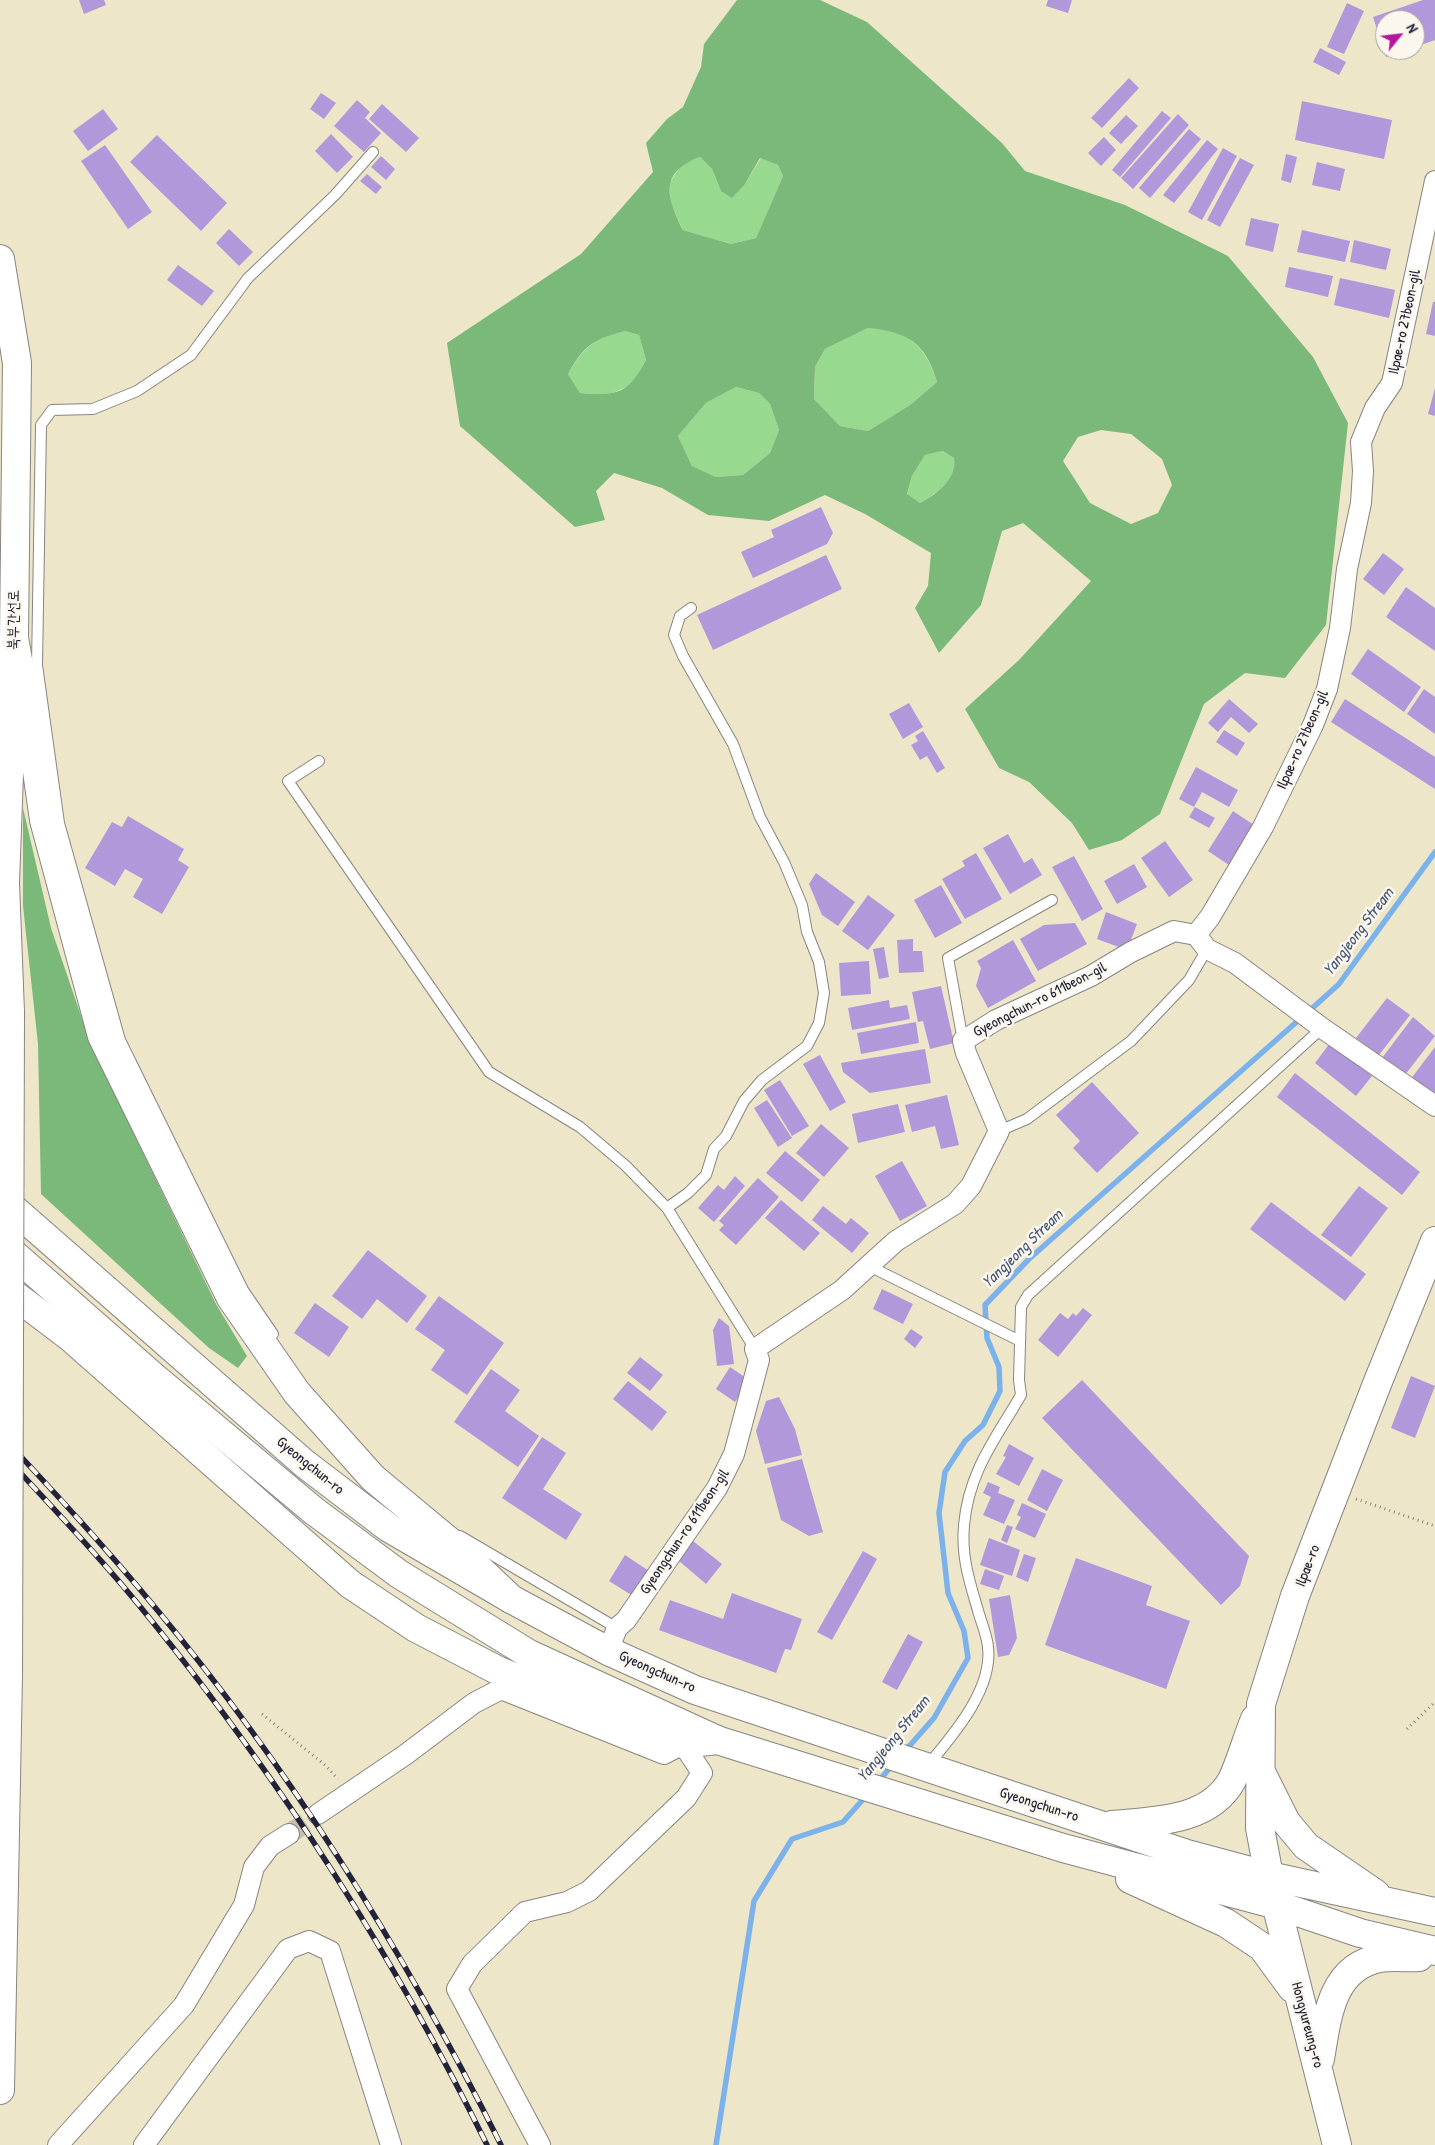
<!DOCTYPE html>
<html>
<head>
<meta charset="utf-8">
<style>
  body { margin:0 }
  #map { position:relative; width:1435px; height:2145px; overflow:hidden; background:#eee6c9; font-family:"Patrick Hand",sans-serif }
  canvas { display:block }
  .north { position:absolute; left:1375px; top:10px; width:50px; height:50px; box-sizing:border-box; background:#fbf7ec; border:1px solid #a4a2a5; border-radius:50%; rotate:61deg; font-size:14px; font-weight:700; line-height:20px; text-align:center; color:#22223b }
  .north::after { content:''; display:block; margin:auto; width:18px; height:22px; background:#b5179e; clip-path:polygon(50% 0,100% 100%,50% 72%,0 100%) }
</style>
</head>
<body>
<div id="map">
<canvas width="1435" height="2145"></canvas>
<div class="north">N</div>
</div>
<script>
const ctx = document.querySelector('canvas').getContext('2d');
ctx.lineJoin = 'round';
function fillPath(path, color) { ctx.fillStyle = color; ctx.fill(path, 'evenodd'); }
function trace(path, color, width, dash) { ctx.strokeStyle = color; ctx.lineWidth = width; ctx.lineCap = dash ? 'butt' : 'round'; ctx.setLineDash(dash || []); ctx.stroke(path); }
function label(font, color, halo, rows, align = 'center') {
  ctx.font = font + ' "Patrick Hand","Poor Story",sans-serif'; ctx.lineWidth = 5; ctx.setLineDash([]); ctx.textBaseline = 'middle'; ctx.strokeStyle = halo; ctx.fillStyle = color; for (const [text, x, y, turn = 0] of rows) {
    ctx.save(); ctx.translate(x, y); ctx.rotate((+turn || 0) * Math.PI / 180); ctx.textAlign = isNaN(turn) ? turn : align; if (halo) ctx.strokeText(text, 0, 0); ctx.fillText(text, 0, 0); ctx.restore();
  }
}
fillPath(new Path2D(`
  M700,157l12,12 9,22 24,-7 16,-26 17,7 5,11 -27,62 -25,6 -48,-14 -12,-26 -2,-20 12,-19z
  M868,328c9,1 20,0 28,4 24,9 34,28 41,50l-27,23 -42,26 -28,-5 -26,-27 1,-32 10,-18z
  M625,331l14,4 7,25 -13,24 -25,11 -28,-2 -12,-19c17,-29 25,-34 57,-43z
  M736,387l23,6 11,11 9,26 -9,23 -27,22 -27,2 -24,-11 -14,-30 28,-33z
  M941,451l13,7c3,22 -17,35 -34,45l-13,-8 5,-19 13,-21z`), '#98d990');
fillPath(new Path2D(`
  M737,0h83l47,22 135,121 23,28 100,34 103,51 85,101 35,66 -22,202 -41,53 -40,-5 -41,31 -44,110 -38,26 -33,10 -17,-27 -43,-41 -30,-14 -34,-59 54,-49 72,-79 -68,-58 -21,8 -21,74 -42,48 -24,-45 13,-22 3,-33 -66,-39 -40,-19 -56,26 -61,-6 -46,-27 -48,-15 -18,18 9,29 -30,7 -115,-101 -13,-83 134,-89 72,-82 -7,-29 21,-24 16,-12 18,-40 3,-23zM700,157l12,12 9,22 11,7 13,-14 15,-26 18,7 5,11 -27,62 -25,6 -48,-14c-16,-33 -25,-57 17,-73zM868,328c40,4 57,14 69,54l-27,23 -42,26 -28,-5 -26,-27 1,-32 10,-18zM625,331l14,4 7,25c-18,34 -28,36 -66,33l-12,-19c16,-29 25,-34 57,-43zM736,387l23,6 11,11 9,26 -9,23 -27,22 -27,2 -24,-11 -14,-30 28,-33zM1101,430l30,4 31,25 10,26 -14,28 -27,11 -41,-21 -27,-42 15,-24zM942,451l12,7c3,21 -17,36 -34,45l-13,-9 5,-18 13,-21z
  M23,808l28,120 40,117 125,259 31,52 -9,12 -29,-20 -168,-154 -3,-150 -15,-138z`), '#7ab97a');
trace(new Path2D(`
  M1308,1012l31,-28 96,-132
  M905,1751l29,-33 34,-60 -4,-27 -16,-38 -9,-80 6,-41 20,-31 18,-16 17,-34 -1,-24 -12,-29 -2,-33 44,-46 272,-241
  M877,1783l17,-20
  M716,2145l38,-244 38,-62 51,-17 23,-26`), '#7cb2eb', 5.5);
fillPath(new Path2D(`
  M79,0h25l2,5 -22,9z
  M1048,0h24l-4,13 -22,-7z
  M1423,0h12v40l-20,7v-27h-30v30h21l-20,7 -13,-40z
  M1347,3l17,8 -20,43 -17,-7z
  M1320,48l26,14 -7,13 -26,-13z
  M1129,78l10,10 -37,40 -11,-10z
  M321,93l15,10 -12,16 -14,-10z
  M357,100l13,12 -5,6 16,15 -17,19 -30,-26z
  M1302,101l90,19 -8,39 -89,-19z
  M382,104l37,34 -13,14 -37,-33z
  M103,109l15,20 -30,22 -15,-20z
  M1162,111l9,7 -51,59 -8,-7z
  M1178,114l11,11 -56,64 -12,-11z
  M1126,115l12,11 -17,18 -12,-11z
  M1189,129l12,10 -51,59 -11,-10z
  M331,134l22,23 -16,16 -22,-22z
  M157,135l70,68 -26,28 -71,-69z
  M1104,137l12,13 -15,16 -13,-13z
  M1207,140l11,9 -44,54 -11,-8z
  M105,145l47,67 -24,17 -47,-68z
  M1223,148l14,8 -35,64 -14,-8z
  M1286,154l11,3 -6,26 -10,-3z
  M381,156l14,13 -9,11 -15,-13z
  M1240,158l14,7 -34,62 -13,-7z
  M1317,162l28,7 -5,22 -28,-6z
  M367,174l15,13 -6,7 -16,-13z
  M1251,218l28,6 -6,28 -28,-7z
  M229,229l24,23 -14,14 -23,-23z
  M1302,230l48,11 -5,21 -48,-10z
  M1354,240l37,9 -5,21 -36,-8z
  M178,265l36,26 -12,15 -35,-26z
  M1289,267l44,9 -5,21 -43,-10z
  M1340,278l55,12 -6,28 -55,-13z
  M1433,302h2v34l-9,-2z
  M1435,388v28l-7,-2z
  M821,507l12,26 -6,11 -74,34 -12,-26 33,-15 -3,-7z
  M1383,553l21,16 -20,26 -21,-16z
  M826,555l16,34 -129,61 -16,-35z
  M1406,587l29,21v43l-49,-34z
  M1368,649l53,38 -17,25 -53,-38z
  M1424,689l11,8v37l-28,-20z
  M1229,699l29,25 -9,9 -18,-16 -13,15 -10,-9z
  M1345,699l90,58v32l-104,-67z
  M909,703l14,24 -20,12 -14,-25z
  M1224,730l21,13 -8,13 -21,-14z
  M923,731l22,37 -8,5 -10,-17 -7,4 -9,-15 7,-4 -3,-5z
  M1196,767l42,23 -9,17 -27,-15 -8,15 -15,-8z
  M1195,807l20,11 -6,10 -20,-11z
  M1233,811l21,14 -25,40 -21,-14z
  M128,816l56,33 -6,11 11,7 -27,47 -29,-17 10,-18 -18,-10 -10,17 -30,-18 27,-46 10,5z
  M1008,834l16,29 8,-5 10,17 -32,19 -27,-46z
  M1165,841l28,39 -24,17 -28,-39z
  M976,853l26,46 -37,20 -23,-40 23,-13 -3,-5z
  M1074,856l29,53 -21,12 -30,-54z
  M1134,864l13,23 -30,17 -13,-23z
  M816,873l39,29 -17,24 -16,-11 -13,-31z
  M941,885l21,38 -27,15 -21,-38z
  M868,895l27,20 -27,35 -26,-19z
  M1106,912l31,12 -10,26 -30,-11z
  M1075,923l12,21 -49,27 -18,-32 24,-14z
  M913,939v12h9l2,21 -25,1 -2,-33z
  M1013,940l23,41 -48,27 -12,-22 5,-18 -4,-7z
  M884,947l5,30 -10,2 -6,-30z
  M869,961l2,33 -30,2 -2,-33z
  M941,986l13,57 -24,6 -7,-28 -5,1 -6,-30z
  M1387,998l23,17 -31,40 -23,-17z
  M889,1000l1,8 17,-3 3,14 -58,11 -4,-22z
  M1413,1017l22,19 -30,39 -23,-17z
  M916,1022l3,21 -58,11 -4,-21z
  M1330,1043l42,33 -16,20 -41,-33z
  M1435,1047v47l-25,-14z
  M925,1049l6,34 -61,10 -27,-21 -2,-9z
  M820,1055l26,47 -16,9 -27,-47z
  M1295,1073l125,99 -18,23 -125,-98z
  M780,1080l29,46 -17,10 -28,-46z
  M1092,1082l47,51 -42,40 -24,-25 7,-7 -24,-26z
  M947,1095l12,50 -18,4 -6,-23 -23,6 -7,-27z
  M767,1100l25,38 -14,9 -24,-39z
  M898,1104l7,28 -47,11 -6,-29z
  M821,1124l28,24 -25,29 -28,-24z
  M785,1151l35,29 -18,22 -36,-29z
  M902,1161l25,45 -27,15 -25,-45z
  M735,1176l10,10 -31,36 -16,-14 20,-23 6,5z
  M758,1178l21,19 -43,48 -17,-15 5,-5 -5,-4z
  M1359,1186l29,22 -37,49 -30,-22z
  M781,1200l39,33 -16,18 -39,-33z
  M1271,1202l95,72 -21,27 -95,-72z
  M823,1206l23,18 5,-6 18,15 -17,20 -40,-33z
  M368,1250l59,46 -20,27 -30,-24 -15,20 -30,-23z
  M882,1289l31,15 -10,20 -30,-15z
  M439,1296l65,47 -37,52 -36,-25 14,-20 -30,-21z
  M315,1303l34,24 -20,30 -35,-24z
  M1083,1308l9,7 -34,42 -20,-17 22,-27 8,6 5,-6 3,3z
  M719,1318l10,8 5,38 -17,2 -4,-36z
  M911,1329l12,8 -8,11 -11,-9z
  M640,1357l23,18 -13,16 -23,-18z
  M730,1367l19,13 -14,22 -19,-13z
  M491,1369l29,21 -15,21 34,25 -21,31 -64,-45z
  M1411,1376l24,10 -20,52 -24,-10z
  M1082,1380l167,176 -9,30 -19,19 -179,-187z
  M628,1381l39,31 -15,19 -39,-32z
  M779,1397l16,32 7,26 -37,9 -9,-33 10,-30z
  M542,1437l24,16 -23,36 39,25 -16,26 -64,-42z
  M1009,1444l25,14 -15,28 -23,-12 10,-17 -3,-1z
  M802,1459l21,73 -14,4 -28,-16 -14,-52z
  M1042,1469l21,11 -16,31 -20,-11z
  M988,1482l12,5 -2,6 17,7 -11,24 -21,-9 8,-18 -8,-4z
  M1022,1503l24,11 -11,24 -20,-9 6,-12 -4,-2z
  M1007,1525l6,2 -6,16 -6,-3z
  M989,1538l31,12 -8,26 -32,-11z
  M693,1541l29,23 -16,20 -28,-24z
  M863,1551l14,8 -45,81 -15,-8z
  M1024,1554l12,4 -8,24 -12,-5z
  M625,1555l24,16 -16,25 -24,-15z
  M1076,1558l76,28 -6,19 44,16 -24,68 -121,-44z
  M985,1569l19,7 -5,14 -19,-6z
  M732,1593l70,26 -11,31 -6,-1 -9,24 -117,-43 11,-30 53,19z
  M1010,1595l7,43 -8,17 -11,2 -9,-58z
  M908,1634l15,8 -26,48 -15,-8z`), '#b198da');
trace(new Path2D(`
  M289,1834l29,-20`), '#c5bfad', 20, [20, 10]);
const lane = new Path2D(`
  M319,761l-31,20 201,291 91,55 46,39 41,42 88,141
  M963,1041l-15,-83 104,-58
  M999,1131l28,-12 104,-78 58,-61 18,-31
  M667,1208l21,-15 18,-18 8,-26 12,-13 18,-35 18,-21 45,-34 12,-23 5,-30 -5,-31 -12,-30 -5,-27 -18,-43 -24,-45 -27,-73 -50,-88 -9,-21 6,-19 11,-8
  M869,1266l151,75
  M273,1334l-30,-44 -123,-250 -61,-217 -22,-158 4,-240 11,-15 41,-1 44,-18 54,-36 57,-77 87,-83 38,-43
  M460,1536l157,92
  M928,1765c26,-31 65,-76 60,-118 -1,-11 -6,-23 -9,-33 -9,-31 -18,-56 -15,-89 5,-54 31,-85 57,-130l-2,-15 2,-73 7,-12 294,-267`);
const street = new Path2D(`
  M1435,181l-43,202 -17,25 -14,34 2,29 -2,32 -14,66 -7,59 -13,61 -14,36 -50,102 -53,90 -14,18 11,14 28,14 87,65 113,78
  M608,1651l9,-23 9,-8 91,-132 17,-34 25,-94 -4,-11 87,-59 54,-49 59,-37 16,-18 28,-55 -33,-78 -3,-12 33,-21 95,-44 40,-24 43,-21 22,4
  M318,1814l87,-59 69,-52 27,-14 163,65 19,-10 19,29 -16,25 -97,93 -22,11 -42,10 -53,52 -15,25 83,156
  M58,2145l126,-140 60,-100 10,-38 16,-21 19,-12
  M144,2145l144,-196 21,-8 21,10 61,194`);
const secondary = new Path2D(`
  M0,1197l305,267 84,64 122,71 97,52 87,39 492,164 82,22 166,36
  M0,1242l155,136 159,133 85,63 130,80 188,86 346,108 214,57 83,28 75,18
  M1262,1774l24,48 20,24 70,48
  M1112,1825c42,-4 97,-3 120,-45 9,-19 15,-42 23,-61
  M1130,1879l96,44 36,24 30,41
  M1320,2059c7,-41 11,-92 60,-101 13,-2 27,0 39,-1
  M1337,2145l-68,-269 -9,-48 1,-124 34,-108 82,-212 58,-143`);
const highway = new Path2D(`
  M0,259l17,104 -3,275 -9,245 5,129
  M14,638l18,98 12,84 58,216 129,262 66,95 76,85 83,69 55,52
  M0,1284l70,53 280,247 66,44 83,43 184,73 34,-4
  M0,2090l8,-415`);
trace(lane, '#888482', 12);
trace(street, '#888482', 22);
trace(secondary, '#888482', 30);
trace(highway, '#888482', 30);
trace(new Path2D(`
  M1356,1499l79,27
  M262,1714l63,51 13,14
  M1407,1729l28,-27`), '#888482', 3, [1, 4]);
trace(lane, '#fff', 10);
trace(street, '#fff', 20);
trace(secondary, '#fff', 28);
trace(highway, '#fff', 28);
const rail = new Path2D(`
  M0,1434c54,58 108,116 158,177 136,163 248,344 343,534
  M0,1451c51,55 104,110 151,169 131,162 244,338 336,525`);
trace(rail, '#22223b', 5.5);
trace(rail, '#fbf7ec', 4, [11]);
const highwayBridge = new Path2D(`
  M8,1675l2,-663`);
trace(highwayBridge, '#888482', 30, []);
trace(highwayBridge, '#fff', 28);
label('15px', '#22223b', '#fbf7ec', [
  ["Ilpae-ro 27beon-gil",1405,322,-78],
  ["북부간선로",14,620,-89],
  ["Ilpae-ro 27beon-gil",1303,740,-66],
  ["Gyeongchun-ro 611beon-gil",1040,1000,-27],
  ["Gyeongchun-ro",310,1466,39],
  ["Gyeongchun-ro 611beon-gil",685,1532,-56],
  ["Ilpae-ro",1308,1566,-69],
  ["Gyeongchun-ro",657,1672,24],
  ["Gyeongchun-ro",1039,1805,18],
  ["Hongyureung-ro",1307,2025,75]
]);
label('italic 16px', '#425479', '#fbf7ec', [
  ["Yangjeong Stream",1359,932,-53],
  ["Yangjeong Stream",1023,1249,-44],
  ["Yangjeong Stream",894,1739,-51]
]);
</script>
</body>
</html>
